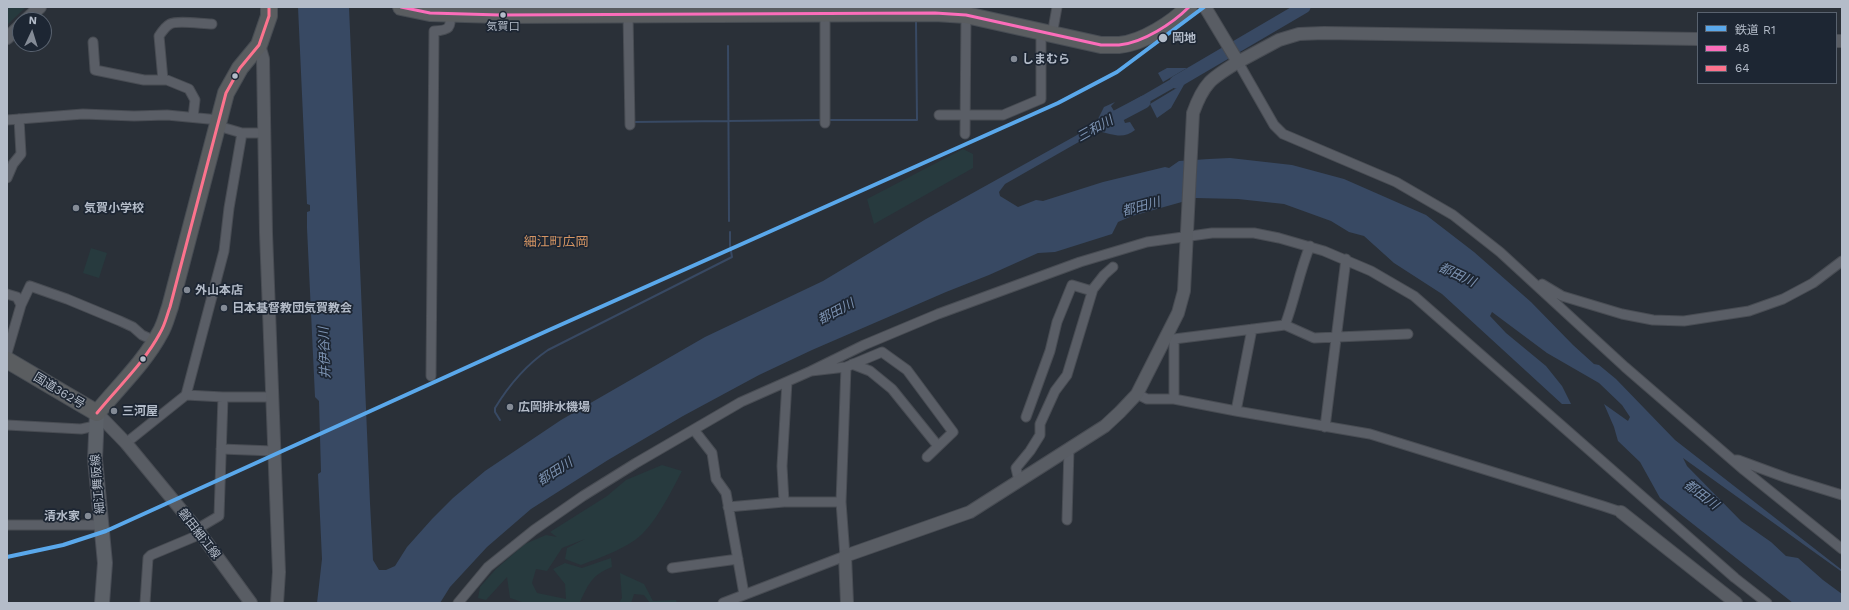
<!DOCTYPE html>
<html>
<head>
<meta charset="utf-8">
<style>
  body { margin:0 }
  #map { position:relative; width:1849px; height:610px; overflow:hidden; background:#2a3038; font-family:"Work Sans","Noto Sans JP",sans-serif }
  canvas { display:block }
  .frame { position:absolute; inset:0; border:8px solid #b4bcc9; pointer-events:none }
  .legend { position:absolute; left:1697px; top:12px; width:140px; height:72px; box-sizing:border-box; background:#1d2633; border:1px solid #59626f; margin:0; padding:5px 7px; list-style:none; font-size:12px; color:#b4bcc9 }
  .legend li { display:flex; align-items:center; gap:8px; height:20px }
  .legend b { width:20px; border:1px solid #59626f }
  .north { position:absolute; left:12px; top:12px; width:40px; height:40px; box-sizing:border-box; background:#1d2633; border:1px solid #59626f; border-radius:50%; rotate:4deg; font-size:11px; font-weight:700; line-height:16px; text-align:center; color:#b4bcc9 }
  .north::after { content:''; display:block; margin:auto; width:14px; height:18px; background:#848b96; clip-path:polygon(50% 0,100% 100%,50% 72%,0 100%) }
</style>
</head>
<body>
<div id="map">
<canvas width="1849" height="610"></canvas>
<div class="frame"></div>
<ul class="legend">
<li><b style="height:5px;background:#5aa8eb"></b>鉄道 R1</li>
<li><b style="height:5px;background:#fb6dba"></b>48</li>
<li><b style="height:5px;background:#fc738d"></b>64</li>
</ul>
<div class="north">N</div>
</div>
<script>
const ctx = document.querySelector('canvas').getContext('2d');
ctx.lineJoin = 'round';
function fillPath(path, color) { ctx.fillStyle = color; ctx.fill(path, 'evenodd'); }
function trace(path, color, width, dash) { ctx.strokeStyle = color; ctx.lineWidth = width; ctx.lineCap = dash ? 'butt' : 'round'; ctx.setLineDash(dash || []); ctx.stroke(path); }
function label(font, color, halo, rows, align = 'center') {
  ctx.font = font + ' "Work Sans","Noto Sans JP",sans-serif'; ctx.lineWidth = 3.5; ctx.setLineDash([]); ctx.textBaseline = 'middle'; ctx.strokeStyle = halo; ctx.fillStyle = color; for (const [text, x, y, turn = 0] of rows) {
    ctx.save(); ctx.translate(x, y); ctx.rotate((+turn || 0) * Math.PI / 180); ctx.textAlign = isNaN(turn) ? turn : align; if (halo) ctx.strokeText(text, 0, 0); ctx.fillText(text, 0, 0); ctx.restore();
  }
}
fillPath(new Path2D(`
  M7,7h19l-19,18z
  M963,149l10,5v14l-99,56 -7,-25z
  M91,248l16,5 -8,25 -16,-5z
  M662,465l20,6c-11,21 -28,56 -47,69 -16,11 -36,18 -54,25l-16,-6 2,-11 18,-9 -23,9 -15,23 -11,-2 -4,14 5,10 29,6 -1,-15 -12,-15 12,-6 17,5 29,-10 1,9c-20,8 -23,16 -32,35l9,1h-64l-15,-5 -3,-21 -21,23 -8,-2 2,-11 16,-18 29,-25 21,-9 11,2 -7,-5 57,-36 19,-16z
  M620,573l24,11 9,17 23,-1 1,3h-27l-6,-8 -10,-1 -3,9h-12l3,-5z`), '#273a3e');
fillPath(new Path2D(`
  M298,7h51l21,496 3,57 6,10h7l9,-4 12,-19 25,-28 21,-21 32,-27 76,-51 144,-83 118,-56 103,-62 169,-94 9,-18 11,-5 -4,4 3,5 6,-2 4,7 -1,2 2,5 5,-1 5,8c-12,10 -23,4 -37,1l-93,53 -6,8 1,4 18,11 18,-7 7,1 60,-19 62,-15 4,1 10,-7 30,-2 21,-1 62,7 52,14 82,36 48,37 57,50 42,43 21,19 5,1 17,14 59,61 167,130v2l-159,-114 4,8 54,55 30,21 15,14 12,2 25,22 19,14v9h-49l-133,-105 -20,-36 -22,-21 -4,-14 -10,-23 24,17 2,-4 -8,-12 -23,-22 -52,-30 -55,-41 -2,4 16,17 40,33 16,20 9,18h-9l-120,-110 -48,-31 -30,-27 -15,-4 -18,-11 -47,-17 -46,-5 -42,-1 -64,18 -14,6 -6,12 -57,18 -17,1 -49,22 -43,17 -134,58 -53,25 -76,41 -75,44 -77,49 -44,38 -37,40 -10,16h-123l5,-44 -4,-85 3,-2 -2,-71 -4,-4 -8,-169v-16l3,-1v-6l-3,-1z
  M1202,66l-11,7 -5,8 -51,29 -4,4 -5,-9 64,-37z
  M1167,68h20l-24,14 -5,-9z
  M1185,83l-14,25 -14,10 -7,-14z`), '#384963');
trace(new Path2D(`
  M728,46l1,175
  M829,120h88l-1,-98
  M633,122l189,-2
  M500,420l-5,-8v-4c14,-23 31,-43 53,-58l184,-93 -2,-12v-13`), '#384963', 2);
trace(new Path2D(`
  M1176,82l128,-75
  M1108,121l36,-19`), '#384963', 13);
const street = new Path2D(`
  M825,13v110
  M628,14l2,111
  M1052,35l5,-28
  M93,42l2,28 49,10h23l22,9 6,11 -2,17
  M1238,62l36,63 9,9 113,48 57,33 47,37 125,115 119,103 98,79
  M163,80l-4,-44c2,-3 7,-10 11,-12 8,-4 32,0 42,0
  M939,115h64l38,-16v-67
  M7,120l76,-6 51,2 33,-1 52,5
  M218,126l24,7h22
  M965,134l1,-119
  M7,178l6,-14 8,-10 -2,-35
  M1542,284l20,12 60,18 31,6 31,1 65,-10 34,-12 30,-16 29,-22
  M7,294l10,3 4,8
  M1285,325c10,-26 14,-53 25,-79
  M1166,337l8,2 111,-14 29,13 94,-4
  M7,353l14,-48 9,-19 37,13 53,22 13,6 9,8 13,6
  M852,364l18,7 22,18 46,57
  M811,371l53,-26 74,-31 142,-52 67,-20 65,-9h42l25,5 45,13 47,20 43,25 321,282 32,25
  M431,376l3,-345c19,-1 16,-5 16,-21
  M1137,394l10,5h27l62,12 134,23 233,72 18,6
  M186,395l38,-144 5,-43 13,-75
  M1174,399v-60
  M1236,411l16,-82
  M1026,417l24,-66 7,-29 15,-37 20,6
  M7,425l74,4 14,-3
  M1325,427l21,-168
  M694,430l18,23 4,26 10,14 18,101
  M126,443l60,-48 37,2h49
  M221,449l52,2
  M1733,460h5l49,18 55,17
  M1019,481l-3,-13 14,-17 10,-16v-11l15,-33 12,-16 26,-86 11,-14 9,-8
  M784,502l-2,-36 5,-84
  M728,507l56,-5h57
  M1067,520l2,-72
  M7,525h95
  M197,529l22,-13 4,-119
  M672,568l66,-9
  M145,603l3,-45 3,-3 50,-21
  M458,603l30,-36 46,-37 49,-34 53,-33 105,-61 70,-31 35,-4 36,-15 25,18 46,62 -26,25
  M723,603l122,-47 -4,-54 5,-135`);
const secondary = new Path2D(`
  M1205,7l33,55 41,-22 20,-6 25,-1 374,6
  M26,20l14,-13
  M7,38l13,-12
  M1836,41h6
  M259,45l4,14 3,174 13,339 -2,31
  M97,413l29,30 71,86 54,74
  M1621,512l115,91
  M847,603l-2,-47 125,-44 135,-86 15,-14 17,-18 41,-81 6,-22 9,-178c11,-31 19,-35 45,-51`);
const primary = new Path2D(`
  M97,413l-2,46 10,104 -3,40`);
const highway = new Path2D(`
  M401,7l29,6 70,2 435,-2 31,2 135,30c6,0 12,0 18,0 24,-2 54,-22 70,-38
  M7,360l90,53c21,-26 47,-50 63,-80 5,-8 7,-18 10,-26l56,-214 14,-25 19,-23 10,-29v-9`);
trace(street, '#484c53', 11);
trace(secondary, '#484c53', 14);
trace(primary, '#484c55', 16);
trace(highway, '#474c53', 18);
trace(street, '#5a5e66', 9);
trace(secondary, '#595d64', 12);
trace(primary, '#5c6168', 14);
trace(highway, '#5a5d60', 16);
trace(new Path2D(`
  M401,7l29,6 70,2 435,-2 31,2 135,30c6,0 12,0 18,0 24,-2 54,-22 70,-38`), '#fb6dba', 3);
trace(new Path2D(`
  M97,413c21,-26 47,-50 63,-80 5,-8 7,-18 10,-26l56,-214 14,-25 19,-23 10,-29v-9`), '#fc738d', 3);
trace(new Path2D(`
  M7,557l56,-12 43,-14 443,-201 509,-227 59,-31 87,-65`), '#5aa8eb', 4);
for (const [x, y, r, color] of [
  [503,15,3.5,"#b4bcc9"],
  [1163,38,5,"#b4bcc9"],
  [1014,59,4,"#848b96"],
  [235,76,3.5,"#b4bcc9"],
  [76,208,4,"#848b96"],
  [187,290,4,"#848b96"],
  [224,308,4,"#848b96"],
  [143,359,3.5,"#b4bcc9"],
  [510,407,4,"#848b96"],
  [114,411,4,"#848b96"],
  [88,516,4,"#848b96"]
]) { const dot = new Path2D(); dot.arc(x, y, r, 0, 2 * Math.PI); ctx.fillStyle = color; ctx.fill(dot); trace(dot, '#1d2633', 1.5); }
label('11px', '#b4bcc9', '#1d2633', [
  ["気賀口",503,27]
]);
label('bold 12px', '#b4bcc9', '#1d2633', [
  ["岡地",1172,38]
], 'left');
label('bold 12px', '#b4bcc9', '#1d2633', [
  ["しまむら",1022,59],
  ["気賀小学校",84,208],
  ["外山本店",195,290],
  ["日本基督教団気賀教会",232,308],
  ["広岡排水機場",518,407],
  ["三河屋",122,411],
  ["清水家",80,516,"right"]
], 'left');
label('12px', '#b4bcc9', '#1d2633', [
  ["国道362号",59,391,31],
  ["細江舞阪線",98,484,-95],
  ["磐田細江線",199,534,52]
]);
label('italic 13px', '#7c92b1', '#1d2633', [
  ["三和川",1095,129,-29],
  ["都田川",1141,207,-15],
  ["都田川",1457,275,25],
  ["都田川",836,312,-28],
  ["井伊谷川",325,353,-92],
  ["都田川",555,472,-33],
  ["都田川",1701,495,37]
]);
label('13px', '#d59563', '#1d2633', [
  ["細江町広岡",556,242]
]);
</script>
</body>
</html>
